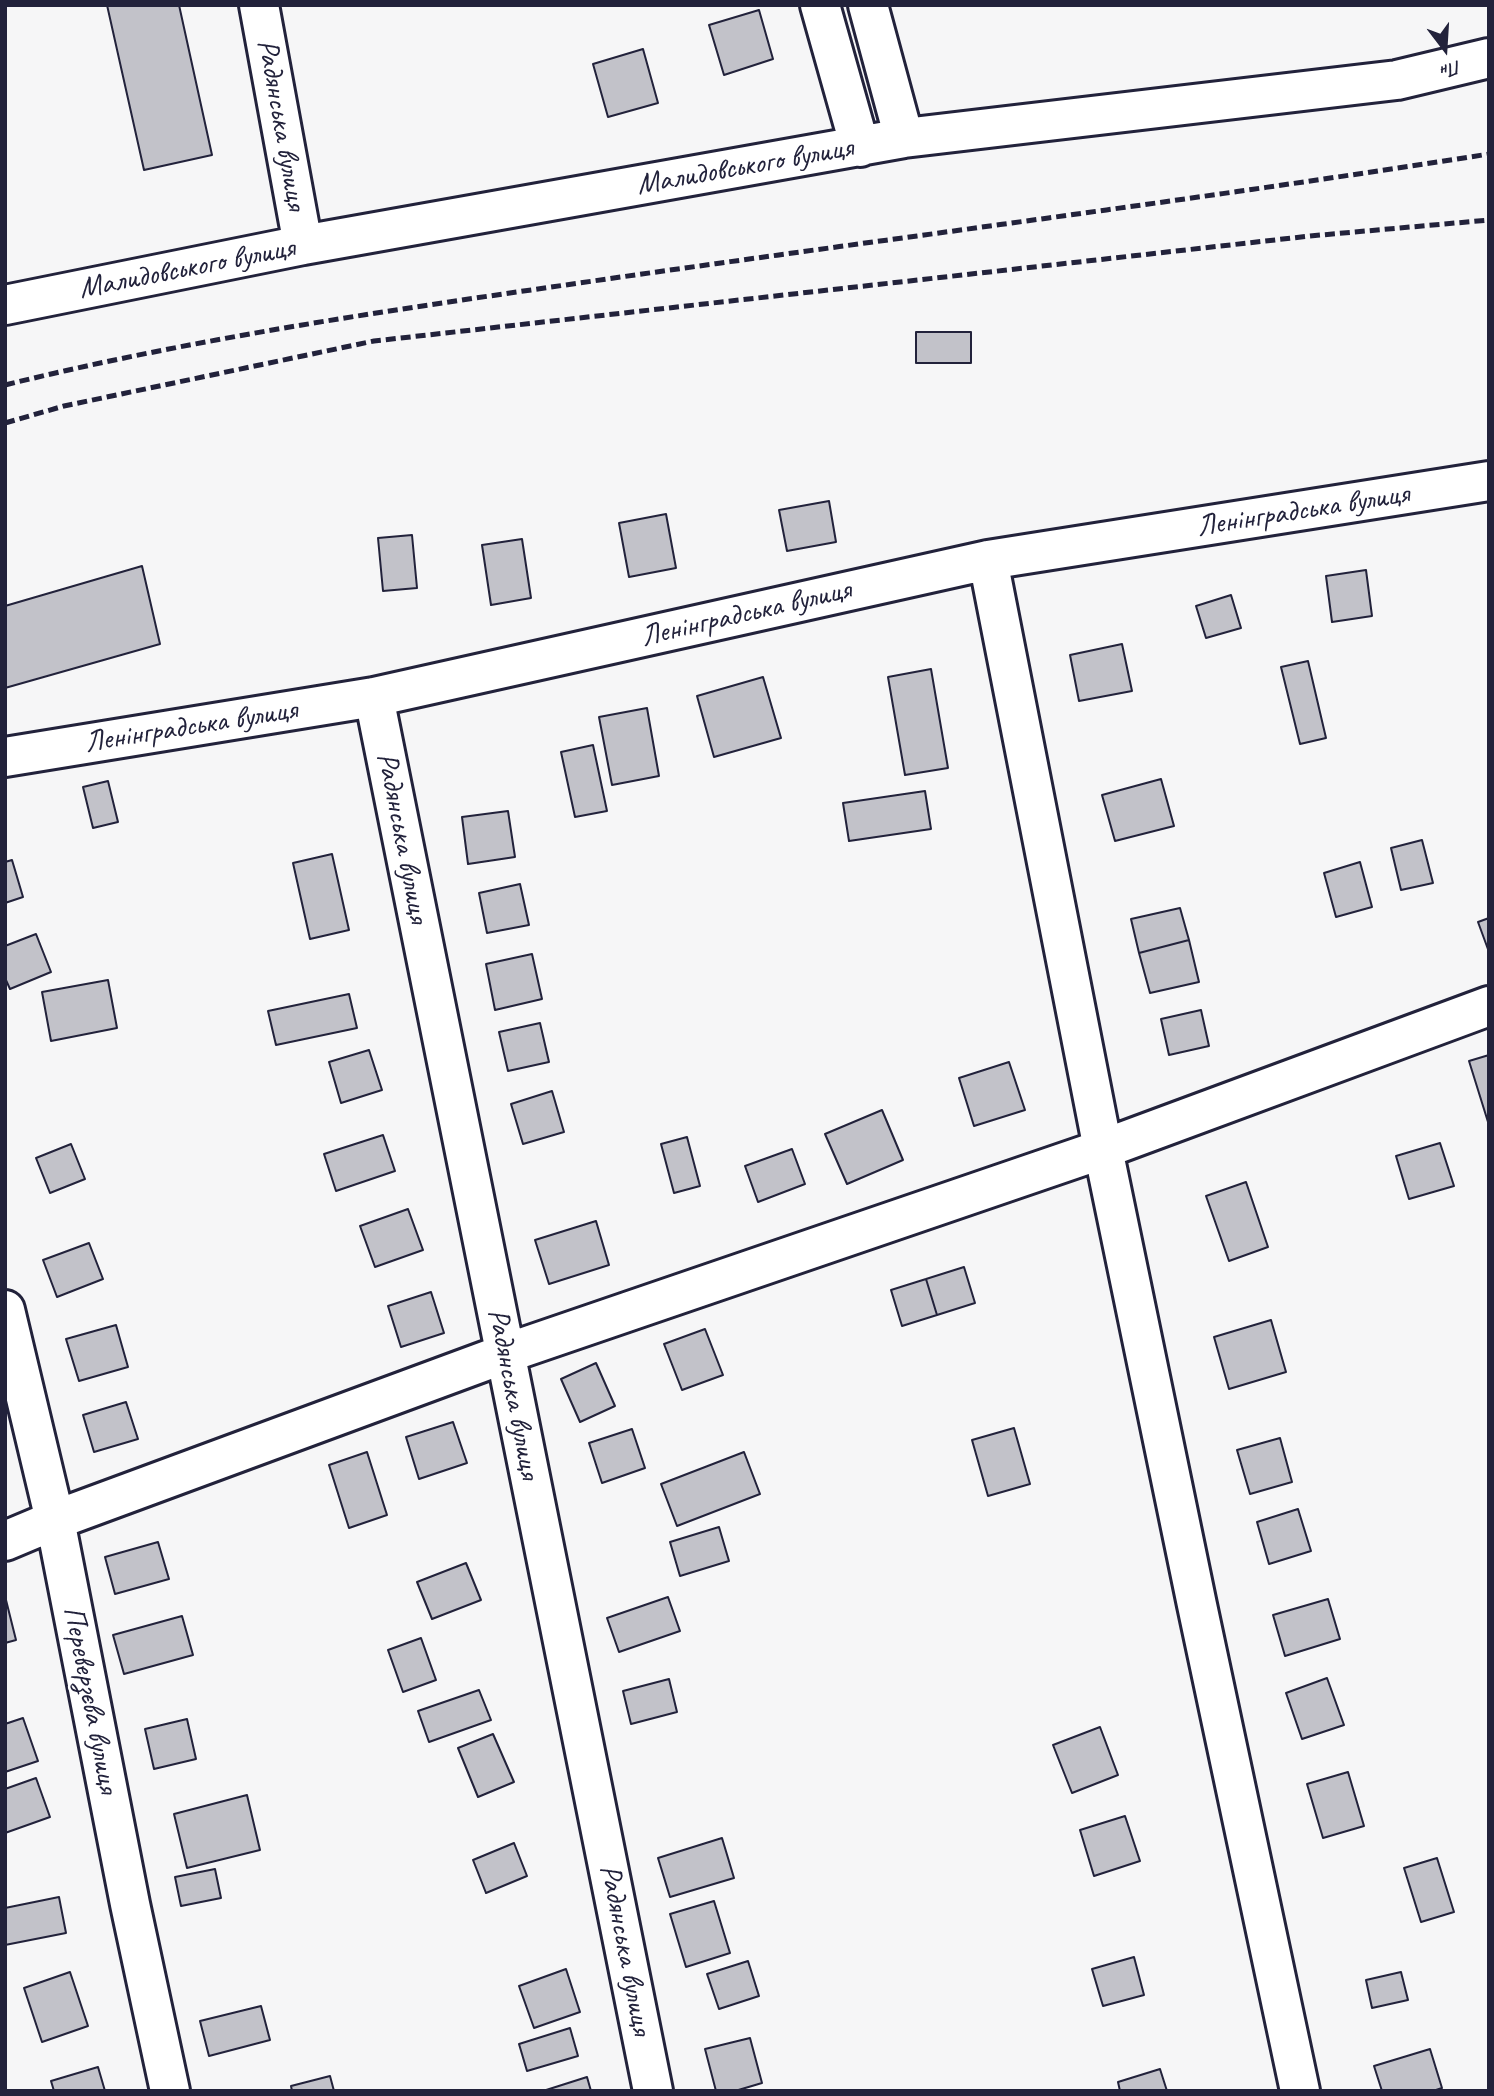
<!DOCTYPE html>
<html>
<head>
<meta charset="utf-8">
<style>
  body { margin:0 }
  #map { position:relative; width:1494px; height:2096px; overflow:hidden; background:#f6f6f7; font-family:Caveat,sans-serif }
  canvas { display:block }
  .frame { position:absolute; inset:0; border:7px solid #22223b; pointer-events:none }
  .north { position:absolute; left:1410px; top:14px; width:70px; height:70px; -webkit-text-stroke:5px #fff; paint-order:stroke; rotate:163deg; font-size:19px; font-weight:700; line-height:28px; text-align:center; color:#22223b }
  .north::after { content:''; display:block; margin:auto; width:24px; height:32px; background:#22223b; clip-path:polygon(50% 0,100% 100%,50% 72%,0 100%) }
</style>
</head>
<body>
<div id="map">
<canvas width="1494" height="2096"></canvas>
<div class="frame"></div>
<div class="north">Пн</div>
</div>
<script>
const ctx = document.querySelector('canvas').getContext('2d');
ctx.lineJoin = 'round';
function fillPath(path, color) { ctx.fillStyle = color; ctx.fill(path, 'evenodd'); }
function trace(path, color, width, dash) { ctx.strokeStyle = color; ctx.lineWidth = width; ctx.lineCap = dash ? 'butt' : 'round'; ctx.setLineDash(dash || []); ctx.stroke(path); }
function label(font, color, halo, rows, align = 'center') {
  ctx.font = font + ' Caveat,sans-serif'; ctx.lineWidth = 5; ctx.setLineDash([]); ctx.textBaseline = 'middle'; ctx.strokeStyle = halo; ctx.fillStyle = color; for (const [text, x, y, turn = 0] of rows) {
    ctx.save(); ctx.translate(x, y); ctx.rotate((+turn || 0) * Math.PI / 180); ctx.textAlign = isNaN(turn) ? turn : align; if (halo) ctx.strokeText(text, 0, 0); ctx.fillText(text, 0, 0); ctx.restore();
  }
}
const building = new Path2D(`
  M107,5h72l33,150 -68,15z
  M759,10l14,49 -49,16 -15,-50z
  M643,49l15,54 -50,14 -15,-53z
  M916,332h55v31h-55z
  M829,501l7,41 -49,9 -8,-41z
  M666,514l10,54 -47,9 -10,-54z
  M412,535l5,53 -34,3 -5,-53z
  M522,539l9,59 -40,7 -9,-60z
  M142,566l18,78 -155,44v-82z
  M1366,570l6,46 -40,6 -6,-46z
  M1231,595l10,33 -35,10 -10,-32z
  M1122,644l10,47 -53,10 -9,-46z
  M1308,661l18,77 -26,6 -19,-77z
  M931,669l17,99 -43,7 -17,-98z
  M763,677l18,61 -67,19 -17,-61z
  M647,708l12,68 -47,9 -13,-68z
  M593,745l14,66 -32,6 -14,-65z
  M1161,779l13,47 -59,15 -13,-46z
  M108,781l10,41 -25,6 -10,-41z
  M925,791l6,38 -82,12 -6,-38z
  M508,811l7,46 -47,7 -6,-47z
  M1422,840l11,43 -32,7 -10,-42z
  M332,854l17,76 -39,9 -17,-76z
  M12,860l11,37 -18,6v-41z
  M1360,862l12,45 -36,10 -12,-44z
  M520,884l9,41 -42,8 -8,-40z
  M1180,908l9,32 -50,13 -8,-34z
  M1489,918v34l-11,-30z
  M36,934l15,38 -41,17 -5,-11v-32z
  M1189,940l10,42 -49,11 -11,-40z
  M532,954l10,45 -47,11 -9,-46z
  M108,980l9,48 -66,13 -9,-49z
  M349,994l8,34 -81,17 -8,-34z
  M1201,1010l8,36 -40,9 -8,-36z
  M540,1023l9,39 -41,9 -9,-39z
  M369,1050l13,40 -41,13 -12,-41z
  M1489,1055v67h-1l-19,-61z
  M1009,1062l16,48 -51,16 -15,-48z
  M552,1091l12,41 -41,12 -12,-40z
  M882,1110l21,50 -56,24 -22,-50z
  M383,1135l12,36 -59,20 -12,-37z
  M687,1137l13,49 -26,7 -13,-49z
  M1440,1143l14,43 -45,13 -13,-43z
  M71,1144l14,35 -35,14 -14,-35z
  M792,1149l13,35 -47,18 -13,-36z
  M1246,1182l22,65 -39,14 -23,-65z
  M408,1209l15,41 -48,17 -15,-41z
  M596,1221l13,44 -60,19 -14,-44z
  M89,1243l14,36 -46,18 -14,-37z
  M964,1267l11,36 -38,12 -11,-36z
  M926,1279l11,36 -35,11 -11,-36z
  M431,1292l13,41 -43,14 -13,-41z
  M1271,1320l15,52 -57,17 -15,-52z
  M116,1325l12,42 -49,14 -13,-42z
  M705,1329l18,46 -41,15 -18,-46z
  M596,1363l19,43 -35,16 -19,-43z
  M126,1402l12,37 -44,13 -11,-37z
  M453,1422l14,41 -48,16 -13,-42z
  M1014,1428l16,56 -42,12 -16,-56z
  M632,1429l13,39 -43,15 -13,-40z
  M1280,1438l12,44 -42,12 -13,-44z
  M367,1452l20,63 -38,13 -20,-63z
  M744,1452l16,42 -83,32 -16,-42z
  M1298,1509l13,42 -42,13 -12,-42z
  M719,1527l10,34 -49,15 -10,-34z
  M158,1542l11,37 -54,15 -10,-37z
  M466,1563l15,37 -49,19 -15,-37z
  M5,1596l11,44 -11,3z
  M668,1597l12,34 -61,21 -12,-34z
  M1328,1599l12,40 -55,17 -12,-41z
  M182,1616l11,39 -69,19 -11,-39z
  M421,1638l15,42 -33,12 -15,-42z
  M1327,1678l17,47 -42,14 -16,-46z
  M669,1679l8,33 -46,12 -8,-33z
  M479,1690l12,30 -62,22 -11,-31z
  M23,1718l15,43 -33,11v-48z
  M187,1719l9,40 -42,10 -9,-40z
  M1100,1727l18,48 -46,18 -19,-48z
  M493,1734l21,48 -36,15 -20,-49z
  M1348,1772l16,54 -41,12 -16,-54z
  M36,1778l14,39 -45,16v-44z
  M247,1795l13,55 -73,18 -13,-54z
  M1125,1816l15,45 -46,15 -14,-46z
  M722,1838l12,40 -64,19 -12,-39z
  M514,1843l13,33 -41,17 -13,-33z
  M1437,1858l17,54 -33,10 -17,-54z
  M215,1869l6,29 -40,8 -6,-29z
  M59,1897l7,36 -61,12v-37z
  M714,1901l16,52 -44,14 -16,-53z
  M1134,1957l10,38 -41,11 -11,-37z
  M748,1961l11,35 -40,13 -12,-35z
  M566,1969l14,43 -46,16 -15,-42z
  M70,1972l18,54 -46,16 -18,-54z
  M1401,1972l7,28 -36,8 -6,-28z
  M261,2006l9,34 -61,16 -9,-35z
  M570,2028l8,28 -51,15 -8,-27z
  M750,2038l12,45 -27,8h-19l-11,-42z
  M1430,2049l12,39 -9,3h-51l-8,-25z
  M98,2067l7,24h-51l-3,-10z
  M1160,2069l7,22h-47l-2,-9z
  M330,2076l4,15h-42l-1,-5z
  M587,2077l4,14h-48z`);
fillPath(building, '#c2c2c9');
trace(building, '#22223b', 2);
const street = new Path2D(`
  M259,5l44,240
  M820,5l40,142
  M868,5l36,133
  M5,305l298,-60 601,-107 493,-58 92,-22
  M988,560l115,589 94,456 103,486
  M374,697l279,1394
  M5,757l369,-60 614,-137 501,-79
  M5,1310l50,210 75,384 40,187
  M5,1541l50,-21 449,-166 599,-205 386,-143`);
trace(street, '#22223b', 44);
trace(street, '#fff', 38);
trace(new Path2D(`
  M5,385c198,-49 401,-77 602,-106 294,-42 588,-79 882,-125
  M5,423l59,-17 310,-65 936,-105 179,-16`), '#22223b', 5, [10, 5]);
label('30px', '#22223b', '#fff', [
  ["Радянська вулиця",281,125,80],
  ["Малидовського вулиця",745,167,-10],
  ["Малидовського вулиця",187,269,-11],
  ["Ленінградська вулиця",1303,511,-9],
  ["Ленінградська вулиця",746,614,-13],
  ["Ленінградська вулиця",191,727,-9],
  ["Радянська вулиця",402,838,79],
  ["Радянська вулиця",513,1394,79],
  ["Переверзєва вулиця",90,1700,79],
  ["Радянська вулиця",625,1950,79]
]);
</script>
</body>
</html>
